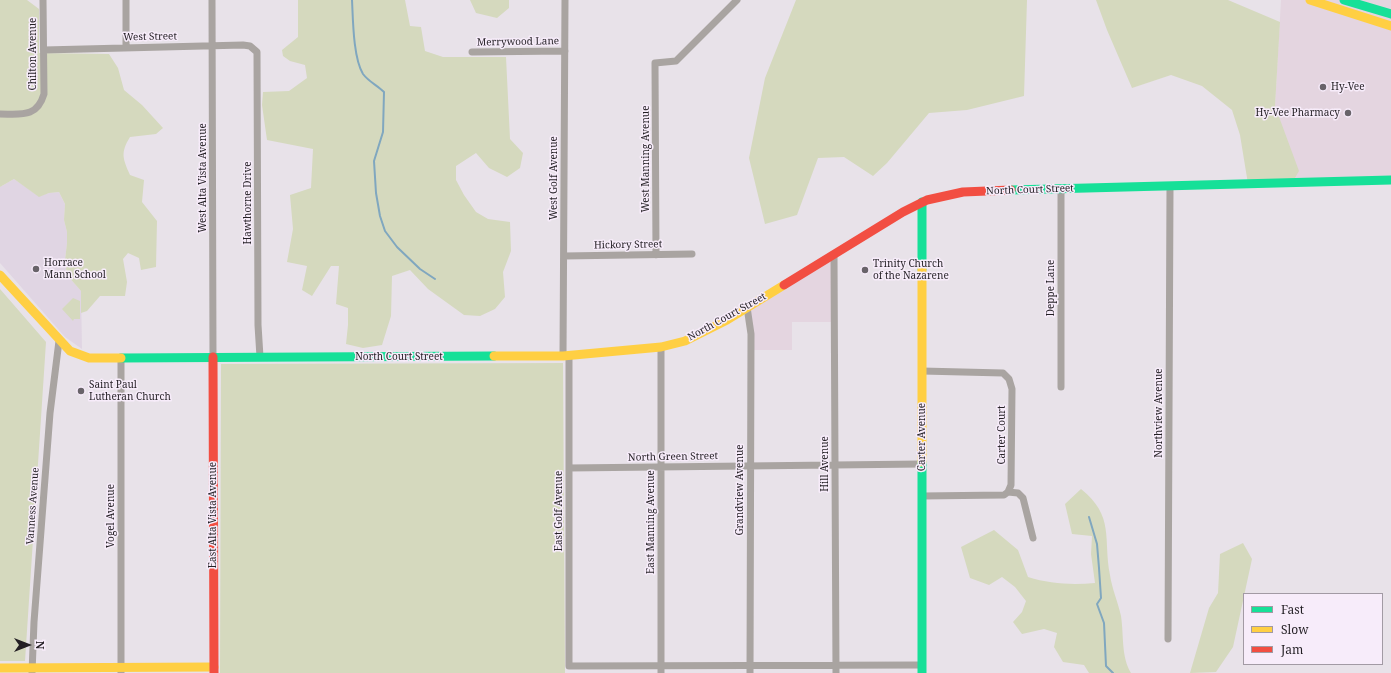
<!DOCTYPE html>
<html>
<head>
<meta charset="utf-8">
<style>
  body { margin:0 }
  #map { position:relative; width:1391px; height:673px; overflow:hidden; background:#e8e2e9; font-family:"Noto Serif",serif }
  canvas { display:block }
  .legend { position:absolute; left:1243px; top:593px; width:140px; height:72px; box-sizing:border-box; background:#f7ecfa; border:1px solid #a29aa4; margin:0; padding:5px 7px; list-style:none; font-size:12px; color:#231f24 }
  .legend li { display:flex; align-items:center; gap:8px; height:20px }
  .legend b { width:20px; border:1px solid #a29aa4 }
  .north { position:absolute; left:8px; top:625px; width:40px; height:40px; -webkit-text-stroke:3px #f7ecfa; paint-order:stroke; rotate:90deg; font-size:11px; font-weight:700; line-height:16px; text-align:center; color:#231f24 }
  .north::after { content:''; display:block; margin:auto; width:14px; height:18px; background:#231f24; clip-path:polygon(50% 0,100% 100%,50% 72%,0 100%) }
</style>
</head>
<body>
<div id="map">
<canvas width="1391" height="673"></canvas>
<ul class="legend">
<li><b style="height:5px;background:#16e098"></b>Fast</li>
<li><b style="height:5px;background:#ffcf43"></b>Slow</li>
<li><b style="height:5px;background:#f24e42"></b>Jam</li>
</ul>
<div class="north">N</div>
</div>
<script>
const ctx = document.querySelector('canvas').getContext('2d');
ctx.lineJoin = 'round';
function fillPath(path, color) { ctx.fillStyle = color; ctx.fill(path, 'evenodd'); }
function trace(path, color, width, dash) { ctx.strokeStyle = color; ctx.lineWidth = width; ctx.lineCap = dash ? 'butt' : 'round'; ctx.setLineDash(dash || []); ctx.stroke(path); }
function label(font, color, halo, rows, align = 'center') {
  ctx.font = font + ' "Noto Serif",serif'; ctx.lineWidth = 3; ctx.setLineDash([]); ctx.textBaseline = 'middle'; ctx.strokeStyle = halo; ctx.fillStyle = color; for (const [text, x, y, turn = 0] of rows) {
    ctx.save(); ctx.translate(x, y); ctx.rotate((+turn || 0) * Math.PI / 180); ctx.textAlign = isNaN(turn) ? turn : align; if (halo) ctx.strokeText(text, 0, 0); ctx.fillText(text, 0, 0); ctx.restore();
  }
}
fillPath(new Path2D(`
  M1281,0h110v180l-99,3 -17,-77z
  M834,255l1,67h-43v28h-41l-4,-43z`), '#e4d5e0');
fillPath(new Path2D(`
  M14,179l25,17 10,-3 10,-1 6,12 -1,16 3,12v11l-2,17 2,15 14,16 1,58 -17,-12 -65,-74v-76z`), '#e0d5e3');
fillPath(new Path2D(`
  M0,0h27l12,9v44l70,1 9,14 6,22 18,15 21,23 -7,6 -26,3c-10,16 -7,22 0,38l14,5 -2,22 15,19 -1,46 -15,3 -2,-12 -11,-5 -5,6 4,23 -2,14h-25l-13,15 -6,2v-22l-14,-16 -2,-15 2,-17v-11l-3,-12 1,-16 -6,-12 -10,1 -10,4 -25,-18 -14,8z
  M298,0h107l5,26 11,1 4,24 18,6h63l4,82 13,14 -3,15 -13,9 -18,-9 -13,-15 -20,13v14l8,15 12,17 12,7 22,3 1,29 -8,21 2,25 -10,12 -15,7 -16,-1 -36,-26 -18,-19 -18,6 -1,40 -9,29 -19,3 -17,-4 2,-19v-17l-12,-4 3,-38h-8l-19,30 -10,-6 5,-24 -20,-4 6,-33 -3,-34 21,-7 2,-39 -46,-9 -5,-35 1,-13 26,-1 18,-13 -2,-13 -15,-4 -7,-5 -1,-6 16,-13z
  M470,0h39v8l-12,10 -21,-5z
  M796,0h231l-3,96 -57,14 -38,3 -42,50 -14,13 -29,-19 -26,1 -21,57 -32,9 -16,-66 16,-80z
  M1096,0h132l52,22 -5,84 24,65 -7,12 -44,1 -8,-49 -8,-25 -30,-24 -31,-11 -39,13 -25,-58z
  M0,289l46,53 -21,319h-25z
  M73,298l7,3v18h-6l-1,2 -11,-12z
  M563,363l2,310h-345l1,-309z
  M1081,489c34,27 22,50 29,86 2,14 8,27 11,41 3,20 0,40 10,57h-42l-5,-8 -21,-3 -9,-15 3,-14 -13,-4 -22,5 -9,-12 9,-10 4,-11 -11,-14 -13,-10 -13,8 -19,-7 -9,-31 33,-17 24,20 10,27c22,7 44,8 67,6l-4,-29 1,-18 -20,-2 -7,-30z
  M1243,543l9,16 -19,88 -17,25 -26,1 19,-65 9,-15 2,-39z`), '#d5d9be');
trace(new Path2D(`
  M352,0c1,18 1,58 11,74 6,8 14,11 21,18l-1,40 -9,29 2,32 4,23 5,15 12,16 23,22 15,10
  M1089,517l8,27 2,24 2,30 -4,6 7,19 2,43 7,7`), '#80a7bf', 2);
trace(new Path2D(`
  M212,0l1,357
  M126,48v-48
  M44,50l199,-5 7,1 7,6 1,273 2,32
  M472,52l93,-1
  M0,114c21,0 37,4 44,-20l-1,-94
  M656,255l-1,-192 21,-2 61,-61
  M834,255l2,418
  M564,256l128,-2
  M747,307l4,27 -1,339
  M661,347v326
  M563,356l2,-356
  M569,356v310l353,-1
  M121,358v315
  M922,371l81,2 6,6 3,10 -1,96 -3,7 -4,3 -82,1
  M1061,387v-198
  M569,468l353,-4
  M1008,492l10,1 5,5 10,40
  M1168,639l2,-452
  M32,673l2,-51 16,-209 9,-72`), '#a9a4a1', 7);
trace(new Path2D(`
  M1344,0l47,14
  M1011,190l380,-10
  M922,202v67
  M121,358l373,-2
  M922,462v211`), '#16e098', 9);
trace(new Path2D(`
  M1310,0l81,26
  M922,269v193
  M0,275l70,76 19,7h32
  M494,356h69l98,-9 24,-6 42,-21 57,-35
  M0,668l214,-1`), '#ffcf43', 9);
trace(new Path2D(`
  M784,285l119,-73 24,-12 36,-8 48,-2
  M213,357l1,316`), '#f24e42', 9);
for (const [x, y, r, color] of [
  [1323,87,4,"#686369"],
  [1348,113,4,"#686369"],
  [36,269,4,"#686369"],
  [865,270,4,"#686369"],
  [81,391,4,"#686369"]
]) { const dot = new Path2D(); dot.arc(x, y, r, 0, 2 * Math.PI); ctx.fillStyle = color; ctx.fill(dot); trace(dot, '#f7ecfa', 1.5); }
label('10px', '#231f24', '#f7ecfa', [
  ["West Street",150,37,-1],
  ["Merrywood Lane",518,42,-1],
  ["Chilton Avenue",33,54,-90],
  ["West Manning Avenue",646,159,-90],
  ["West Alta Vista Avenue",203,178,-90],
  ["West Golf Avenue",554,178,-90],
  ["North Court Street",1030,190,-2],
  ["Hawthorne Drive",248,203,-90],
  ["Hickory Street",628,245,-1],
  ["Deppe Lane",1051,288,-90],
  ["North Court Street",727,317,-29],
  ["North Court Street",399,357],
  ["Northview Avenue",1159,413,-90],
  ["Carter Court",1002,435,-90],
  ["Carter Avenue",922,437,-90],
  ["North Green Street",673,457,-1],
  ["Hill Avenue",825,464,-90],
  ["Grandview Avenue",740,490,-90],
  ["Vanness Avenue",33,506,-86],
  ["East Golf Avenue",559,511,-90],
  ["East Alta Vista Avenue",213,515,-90],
  ["Vogel Avenue",111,516,-90],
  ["East Manning Avenue",651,522,-90]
]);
label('10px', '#231f24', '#f7ecfa', [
  ["Hy-Vee",1331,87],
  ["Hy-Vee Pharmacy",1340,113,"right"],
  ["Horrace",44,263],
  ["Mann School",44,275],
  ["Trinity Church",873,264],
  ["of the Nazarene",873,276],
  ["Saint Paul",89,385],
  ["Lutheran Church",89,397]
], 'left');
</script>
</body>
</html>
